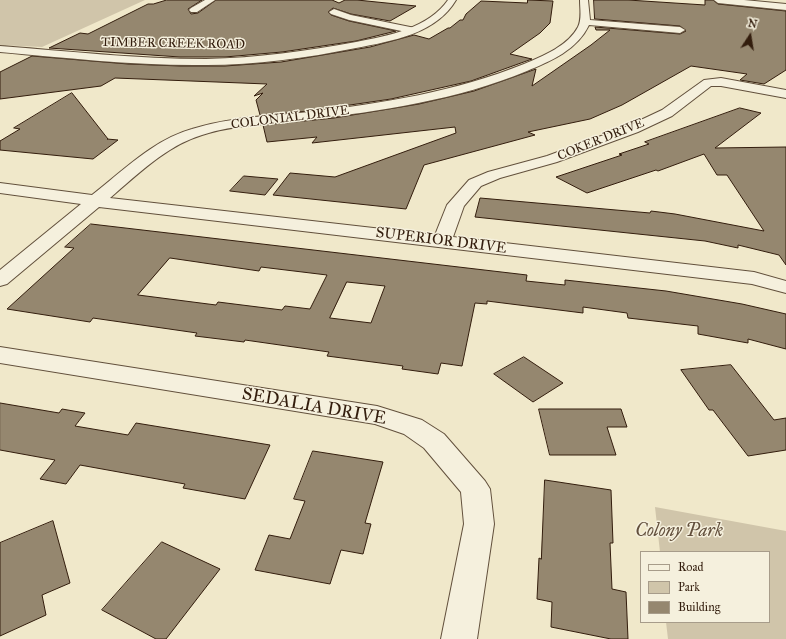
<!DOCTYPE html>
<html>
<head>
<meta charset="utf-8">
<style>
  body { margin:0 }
  #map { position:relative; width:786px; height:639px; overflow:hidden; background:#f0e8ca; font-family:"IM FELL Great Primer",serif }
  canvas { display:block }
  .legend { position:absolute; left:640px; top:551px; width:130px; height:72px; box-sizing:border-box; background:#f5f0dd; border:1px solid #a79c8a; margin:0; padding:5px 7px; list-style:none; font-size:12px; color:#331d0d }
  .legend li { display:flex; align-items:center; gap:8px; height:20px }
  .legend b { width:20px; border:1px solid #a79c8a }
  .north { position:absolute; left:730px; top:16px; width:40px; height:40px; -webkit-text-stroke:3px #f5f0dd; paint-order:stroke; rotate:12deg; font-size:11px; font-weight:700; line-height:16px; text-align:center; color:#331d0d }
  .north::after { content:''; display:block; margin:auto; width:14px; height:18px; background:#331d0d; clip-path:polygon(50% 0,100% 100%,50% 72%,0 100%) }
</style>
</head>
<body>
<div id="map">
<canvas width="786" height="639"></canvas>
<ul class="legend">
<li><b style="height:5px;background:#f5f0dd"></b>Road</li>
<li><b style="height:11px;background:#d0c5aa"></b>Park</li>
<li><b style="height:11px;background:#95876f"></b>Building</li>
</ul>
<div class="north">N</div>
</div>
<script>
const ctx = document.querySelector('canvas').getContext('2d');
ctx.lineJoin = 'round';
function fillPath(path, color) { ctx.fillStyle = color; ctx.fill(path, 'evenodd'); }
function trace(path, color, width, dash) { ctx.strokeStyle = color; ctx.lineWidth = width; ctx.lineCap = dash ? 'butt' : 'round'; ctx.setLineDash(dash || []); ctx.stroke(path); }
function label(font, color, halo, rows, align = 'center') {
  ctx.font = font + ' "IM FELL Great Primer",serif'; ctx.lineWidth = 3; ctx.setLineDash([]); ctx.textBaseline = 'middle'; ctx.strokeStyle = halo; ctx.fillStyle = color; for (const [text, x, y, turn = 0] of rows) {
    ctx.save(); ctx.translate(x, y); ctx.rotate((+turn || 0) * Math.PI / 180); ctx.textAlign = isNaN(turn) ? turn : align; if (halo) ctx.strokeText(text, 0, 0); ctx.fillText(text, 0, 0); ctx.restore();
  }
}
fillPath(new Path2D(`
  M0,0h145l-103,47 -42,-2z
  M655,507l131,24v108h-118l-2,-17h103v-70h-109z`), '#d0c5aa');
const building = new Path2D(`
  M167,0h35l-14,9 3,5 7,-1 18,-13h116l7,3 6,-3h12l59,6 -26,15 -39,-7 -18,-6 -5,4 3,3 18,6 47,10 -40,10 -74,11 -57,5h-45l-131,-9 31,-15 8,1 60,-30h5z
  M528,0l25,1 -3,22 -10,10 -30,21 22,5 -61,22 -80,18 -82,12 -49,4 -4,-15 7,-7 -9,3 13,-12 -152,-6 -14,8 -101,13v-27l32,-16 96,8 52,2h45l56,-4 89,-15 44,-12 15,4 19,-11h2l10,-8h3l3,-6 15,-13 46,2z
  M594,0h34l77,5v-5h8l5,4 68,7v59l-22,14 -24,-4 7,-6 -56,-8 -69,39 -32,14 -62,13 7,3 -111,30 -18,44 -133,-14 17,-22 45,4 121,-44 -1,-6 -143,16 5,-6 -50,5 -4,-17 71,-7 85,-14 55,-13 62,-22 -4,17 59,-41 19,-15h-14l-1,-3 85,7 6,-3 -6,-5 -85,-7z
  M72,93l36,46h-1l11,1 -25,19 -93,-9v-9l20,-12 -6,-1z
  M740,108l21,5 -46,35 71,-1v118l-7,-10 -41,-10v3l-33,-7 -230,-24 5,-19 170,15 1,-2 24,3 89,17 -37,-56h-10l-13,-21 -46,17 -2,-1 -69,23 -31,-16 66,-22 -3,-1 30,-10 -4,-2z
  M244,176l34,3 -13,16 -35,-4z
  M91,224l436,51 -1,6 39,4v-5l101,11 76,13 44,10v35l-38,-10v4l-50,-9v-8l-70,-8 -1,-5 -44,-6v6l-96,-12v3l-12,-1 -13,63 -21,-3 -3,11 -36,-5 1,-3 -76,-10 2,-4 -84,-12 -1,2 -49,-6 2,-3 -104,-15 -3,4 -83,-13 67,-61 -9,-1zM170,258l89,13 2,-4 66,8 -17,34 -25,-3 -3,4 -64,-8 -2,3 -78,-10zM347,282l38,4 -14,37 -41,-5z
  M524,357l39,26 -30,19 -39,-28z
  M731,365l43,55 12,-2v32l-38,6 -35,-46h-4l-28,-40z
  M0,403l59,10 3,-4 23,4 -10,13 53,9 8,-12 134,22 -25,54 -62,-11 2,-4 -105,-19 -14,19 -26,-5 15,-19 -55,-10z
  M539,409h82l6,18h-20l9,28h-66z
  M313,451l70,11 -18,61 6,1 -8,30 -22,-4 -11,34 -75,-14 14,-35 21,4 15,-38 -11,-2z
  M545,480l66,10 2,53h-3l2,46 14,3 2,47h-17l-60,-12 1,-25 -15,-3 2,-41 2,1z
  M53,521l17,62 -28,12 4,20 -46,21v-93z
  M162,542l58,27 -54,70h-10l-54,-29z`);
fillPath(building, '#95876f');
trace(building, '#331d0d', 1);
const minor = new Path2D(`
  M205,0h10l-18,12h-6l-2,-2 2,-2z
  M580,0h8l2,20 90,7 5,3 -5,3 -91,-8c-12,25 -38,36 -62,46 -70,29 -146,40 -221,49 -34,4 -71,4 -104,15 -36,11 -64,39 -92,63l325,37 12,-30 22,-25 19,-8 59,-16 81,-30 34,-16 42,-30 17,-2 65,12v8l-65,-12h-10l-39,30 -34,16 -81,30 -57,16 -19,8 -17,20 -11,31 301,35 32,9v12l-34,-9 -653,-77 -92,77 -7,2v-16l81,-66 -81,-11v-10l92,12c31,-24 61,-55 100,-66 38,-12 78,-13 117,-17 74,-9 146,-20 215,-48 19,-8 44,-18 54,-37 4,-8 2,-18 2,-27z
  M714,0h30l42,4v6l-68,-7z
  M334,9l17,6 64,13 1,2 -5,3 -62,-13 -18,-6 -2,-2z
  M0,347l377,59 45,14 22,14 41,47 5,8 4,35 -17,115h-36l23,-115 -3,-32 -37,-44 -20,-14 -29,-10 -375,-61z`);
const tertiary = new Path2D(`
  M448,0h8c-20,34 -64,41 -100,48 -50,10 -100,17 -150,17 -69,1 -138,-7 -206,-13v-6c68,5 137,13 206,13 51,-1 101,-8 150,-17 32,-6 73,-14 92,-42z`);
trace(minor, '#62503c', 2);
trace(tertiary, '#62503c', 2);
fillPath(minor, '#f5f0dd');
fillPath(tertiary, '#f5f0dd');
label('13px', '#331d0d', '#f5f0dd', [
  ["TIMBER CREEK ROAD",173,44,1],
  ["COLONIAL DRIVE",290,118,-7],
  ["COKER DRIVE",601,140,-22]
]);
label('15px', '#331d0d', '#f5f0dd', [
  ["SUPERIOR DRIVE",441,241,7]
]);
label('18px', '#331d0d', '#f5f0dd', [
  ["SEDALIA DRIVE",314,407,10]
]);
label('italic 18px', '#624f3c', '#f5f0dd', [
  ["Colony Park",679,532]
]);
</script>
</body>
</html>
